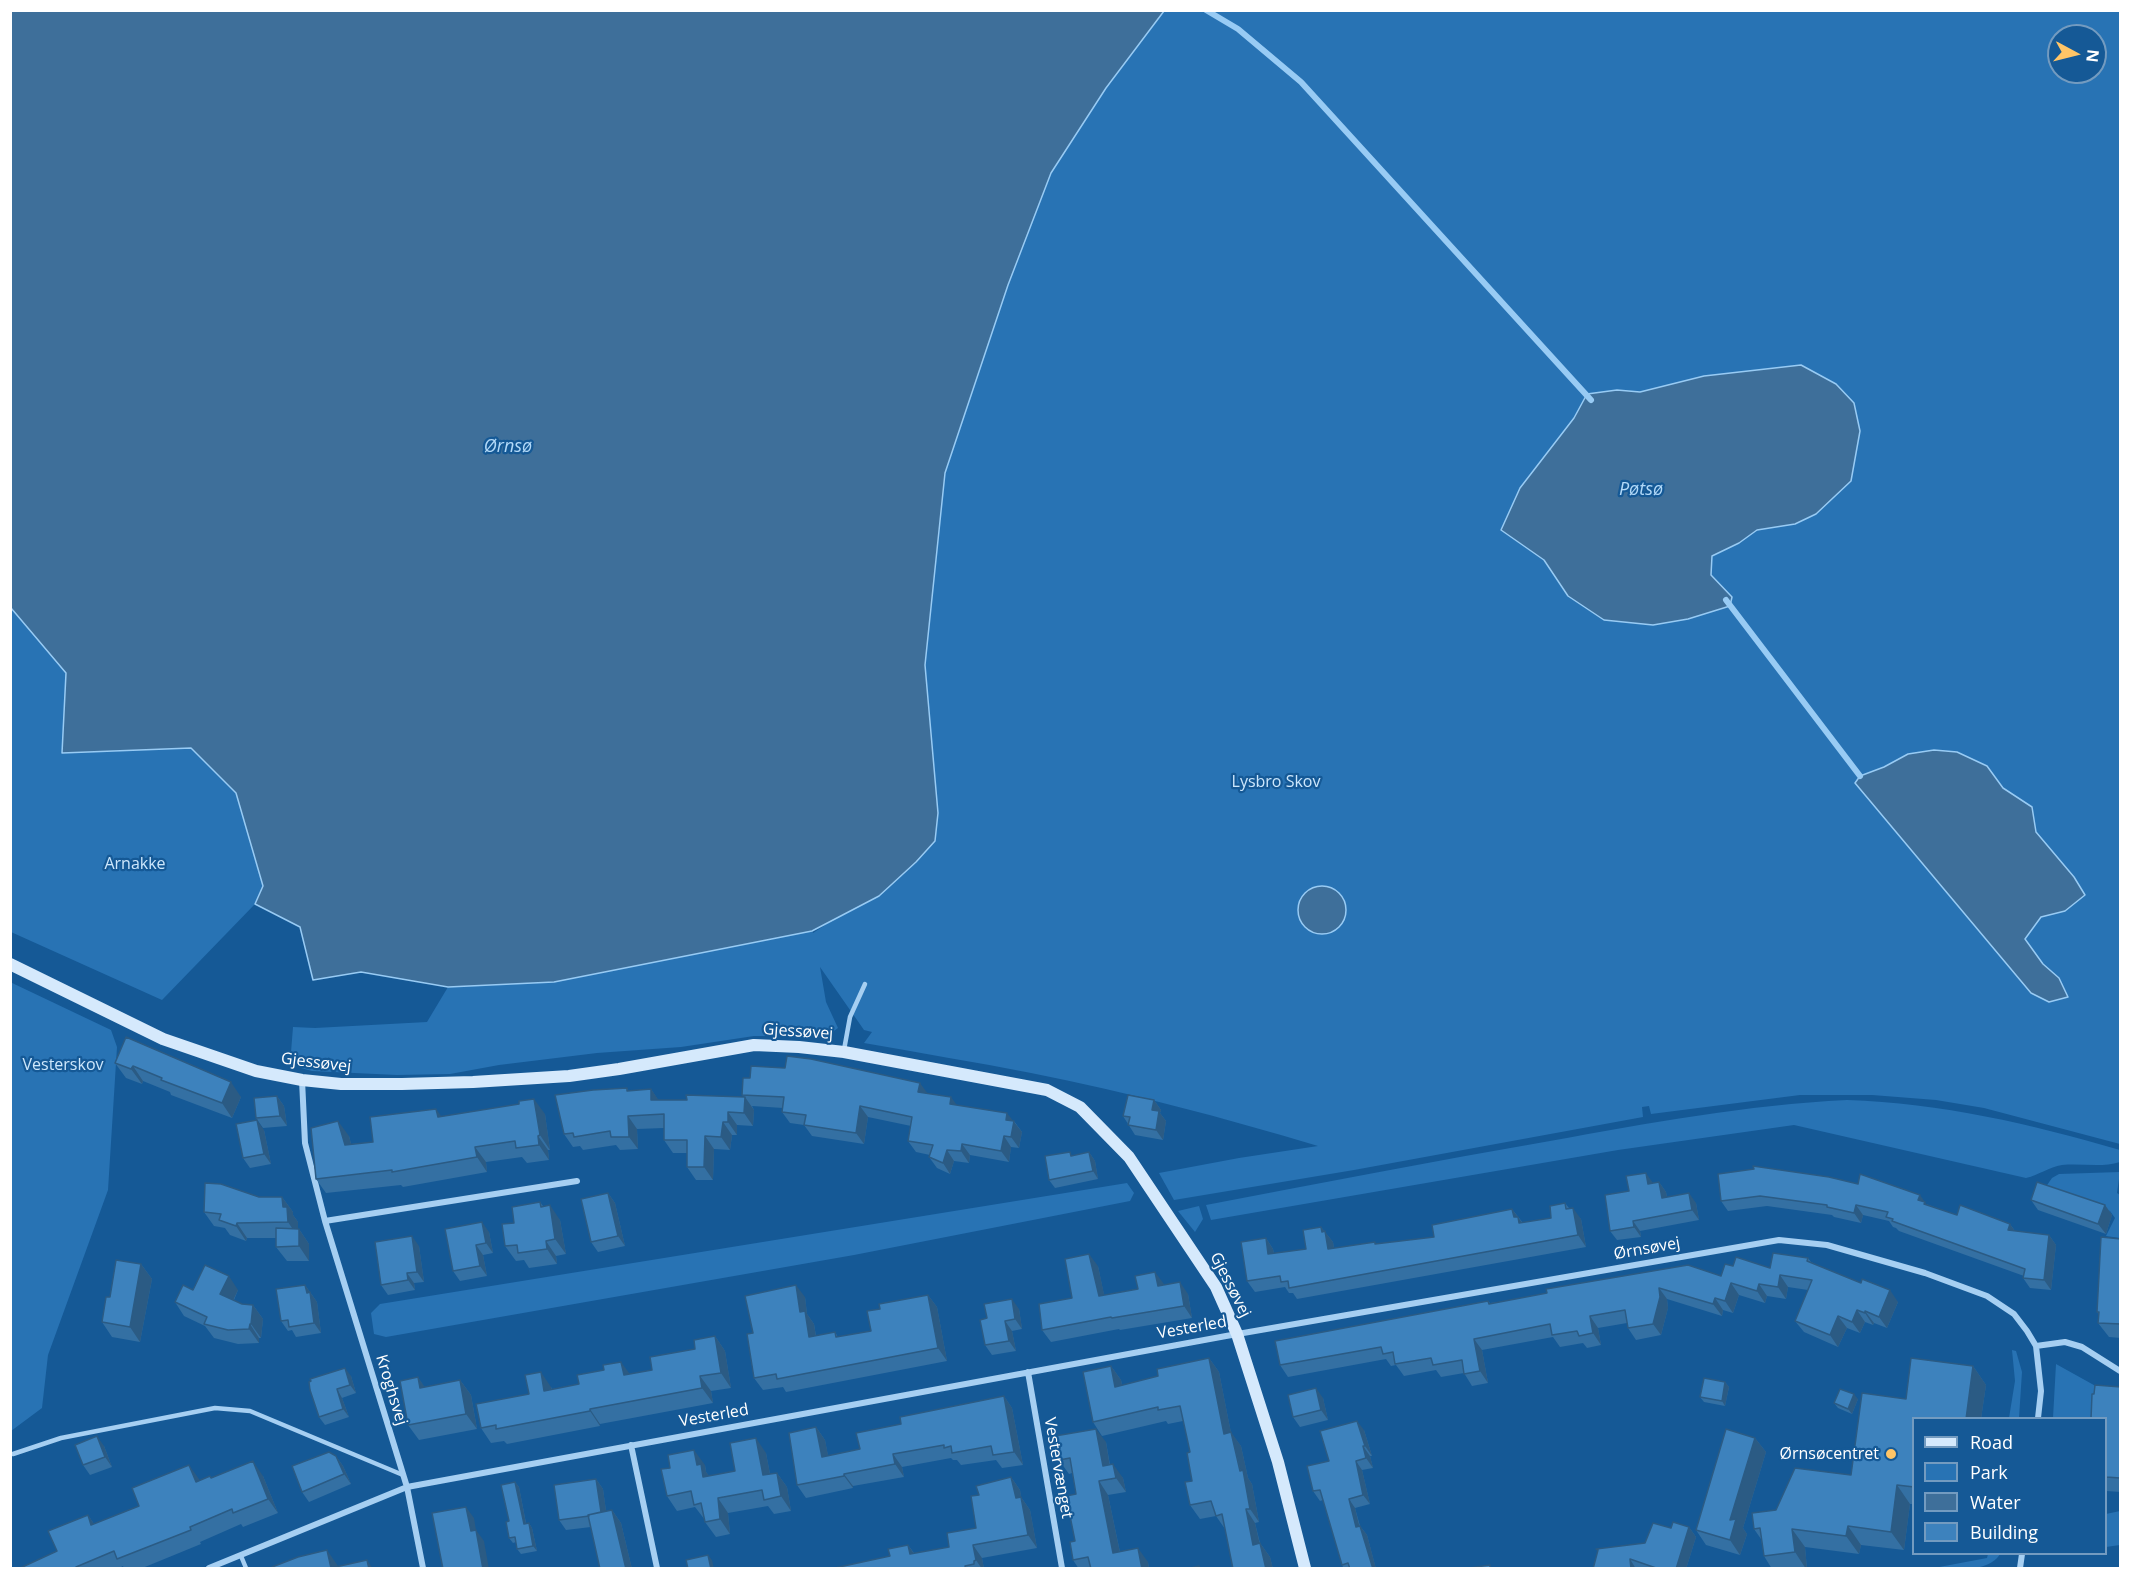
<!DOCTYPE html>
<html>
<head>
<meta charset="utf-8">
<style>
  body { margin:0 }
  #map { position:relative; width:2131px; height:1579px; overflow:hidden; background:#155996; font-family:"Open Sans",sans-serif }
  canvas { display:block }
  .frame { position:absolute; inset:0; border:12px solid #fff; pointer-events:none }
  .legend { position:absolute; left:1912px; top:1417px; width:195px; height:138px; box-sizing:border-box; background:#155996; border:2px solid #739bc0; margin:0; padding:8px 10px; list-style:none; font-size:18px; color:#fff }
  .legend li { display:flex; align-items:center; gap:12px; height:30px }
  .legend b { width:30px; border:2px solid #739bc0 }
  .north { position:absolute; left:2047px; top:24px; width:60px; height:60px; box-sizing:border-box; background:#155996; border:2px solid #739bc0; border-radius:50%; rotate:97deg; font-size:16px; font-weight:700; line-height:24px; text-align:center; color:#fff }
  .north::after { content:''; display:block; margin:auto; width:21px; height:27px; background:#ffc567; clip-path:polygon(50% 0,100% 100%,50% 72%,0 100%) }
</style>
</head>
<body>
<div id="map">
<canvas width="2131" height="1579"></canvas>
<div class="frame"></div>
<ul class="legend">
<li><b style="height:8px;background:#d5e9fc"></b>Road</li>
<li><b style="height:16px;background:#2873b4"></b>Park</li>
<li><b style="height:16px;background:#3e6f9a"></b>Water</li>
<li><b style="height:16px;background:#3d82bd"></b>Building</li>
</ul>
<div class="north">N</div>
</div>
<script>
const ctx = document.querySelector('canvas').getContext('2d');
ctx.lineJoin = 'round';
function fillPath(path, color) { ctx.fillStyle = color; ctx.fill(path, 'evenodd'); }
function trace(path, color, width, dash) { ctx.strokeStyle = color; ctx.lineWidth = width; ctx.lineCap = dash ? 'butt' : 'round'; ctx.setLineDash(dash || []); ctx.stroke(path); }
function label(font, color, halo, rows, align = 'center') {
  ctx.font = font + ' "Open Sans",sans-serif'; ctx.lineWidth = 4.5; ctx.setLineDash([]); ctx.textBaseline = 'middle'; ctx.strokeStyle = halo; ctx.fillStyle = color; for (const [text, x, y, turn = 0] of rows) {
    ctx.save(); ctx.translate(x, y); ctx.rotate((+turn || 0) * Math.PI / 180); ctx.textAlign = isNaN(turn) ? turn : align; if (halo) ctx.strokeText(text, 0, 0); ctx.fillText(text, 0, 0); ctx.restore();
  }
}
fillPath(new Path2D(`
  M1129,11h991v1133l-136,-36 -48,-8 -64,-5h-72l-149,19 -2,-8 -7,1 1,10 -289,53 -180,30 -15,-27 80,-15 79,-12c-94,-28 -190,-54 -287,-73 -56,-11 -111,-20 -167,-30l8,-11 -8,-2 -44,-63 6,35 12,26 -11,8h-73l-73,11 -84,6 -98,12 -49,9 -53,1 -85,-4 -22,-6 3,-38 22,1 112,-6 21,-35 106,-5 258,-51 1,2 95,-63 -34,-365zM2059,36h36v36h-36z
  M10,553l225,225 28,108 -8,18 -93,96 -151,-68z
  M10,982l101,48 6,17 -9,143 -60,165 -6,53 -31,23z
  M1847,1100c94,3 184,24 273,50v12c-19,6 -38,1 -58,3 -13,2 -23,10 -36,13l-232,-53 -176,25 -407,70 -5,-15c115,-22 229,-44 344,-64 98,-18 197,-36 297,-41z
  M2120,1172l-3,21 3,2v43l-14,-2 9,-18 -5,-7 -65,-23 7,-10 7,-4z
  M1127,1183l7,10 -4,8 -276,54 -468,82 -12,-3 -3,-21 9,-9z
  M1199,1206l4,13 -8,13 -17,-21z
  M2012,1350l4,1 6,21 -3,46h-10l6,-37z
  M2056,1364l45,25 -2,29h-46z
  M2120,1511v34l-14,2v-33z
  M1988,1554h12c-11,19 -46,15 -66,14l53,-10z`), '#2873b4');
const water = new Path2D(`
  M10,11h1154l-58,77 -55,85 -43,112 -63,188 -20,192 13,148 -3,28 -19,21 -37,34 -67,35 -258,51 -106,5 -87,-15 -48,8 -13,-53 -45,-23 8,-18 -27,-93 -45,-45 -129,5 4,-80 -55,-65z
  M1801,365l35,19 18,19 6,28 -9,50 -35,33 -21,10 -38,6 -18,13 -27,13 -1,19 21,22 -2,9 -42,13 -35,6 -49,-5 -36,-24 -24,-36 -43,-30 19,-42 54,-70 13,-24 30,-4 23,2 64,-16z
  M1934,750l23,2 30,14 16,22 29,19 4,25 38,45 11,18 -20,16 -24,6 -16,22 18,25 16,14 9,19 -19,5 -18,-9 -176,-210 5,-7 24,-9 24,-13z
  M1298 910a24 24 0 1 1 48 0a24 24 0 1 1-48 0Z`);
fillPath(water, '#3e6f9a');
trace(water, '#98cbf4', 1.5);
trace(new Path2D(`
  M1206,10l32,19 63,53 290,318
  M1726,600l134,176`), '#98cbf4', 6);
trace(new Path2D(`
  M844,1050l6,-33 15,-33
  M13,1454l48,-16 154,-30 35,3 153,64
  M241,1556l5,12`), '#a6cff2', 4.5);
trace(new Path2D(`
  M302,1080l3,63 20,78 82,266 16,81
  M325,1221l252,-40
  M2036,1346l29,-4 17,5 38,24
  M1028,1372l34,196
  M631,1445l26,123
  M209,1568l198,-81 819,-151 553,-96 48,5 98,28 62,23 27,18 13,17 9,15 5,45 -3,27
  M2020,1568l2,-14`), '#a6cff2', 6);
trace(new Path2D(`
  M10,964l153,75 93,32 46,9 39,4h61l71,-2 96,-6 50,-7 135,-24 45,2 45,5 203,38 33,17 49,50 87,130 21,47 41,128 27,106`), '#d5e9fc', 12);
fillPath(new Path2D(`
  M126,1037l115,60 -9,21 -61,-23 -1,-3 -27,-11 -1,3 -16,-6 -11,-15z
  M627,1088l1,3 23,-2 7,11h29l57,-3 -2,-2 186,-1 28,11 58,16 8,11 -3,16 -8,-1 -2,15 -39,-7 -1,8 -15,-2 -4,13 -13,-6 -8,-11 1,-2 -14,-3 -8,-11 3,-15 -43,-9 -4,27 -52,-8 -8,-11 -14,-2 -8,-11 1,-4 -31,-2 2,4 -1,16 -16,-1v10h-5l-2,15 -16,-1 -1,31h-17l-9,-13v-14h-14l-9,-13v-12l-27,1 1,20 -18,1 -4,-5 -33,5 -3,-4 -7,1 -9,-13z
  M277,1096l7,10 3,20 -24,2 -7,-10z
  M1154,1100l7,10 -1,3 6,8 -3,19 -28,-5 -12,-19z
  M545,1114l5,36h-2l1,10 -22,3 -5,-6 -36,5 1,10 -84,15 -2,-2 -75,8 -10,-14 33,-43 2,8 22,-2 69,-26z
  M264,1130l7,34 -21,4 -7,-10z
  M1089,1152l6,9 3,18 -43,9 -6,-8 23,-24z
  M1718,1174l208,30 31,11 53,9 5,7 34,4 7,10 -5,45 -21,-2 -7,-10 1,-2 -125,-45 -3,-3 -3,-1 -4,-6 -26,-6 -2,8 -27,-6 -2,-2 -65,-9 -39,5 -7,-10z
  M1659,1182l7,10 1,6 29,5 3,17 -59,11 1,6 -24,3 -7,-9 19,-40 24,-8z
  M608,1193l7,10 10,43 -27,6 -7,-10z
  M259,1197h23l11,15v3l5,7v7h1l10,15v17h-22l-11,-14v-9h-29l-1,3 -16,-6 -5,-7 -11,-2 -10,-14z
  M2031,1200l74,5 7,10 -6,19 -68,-24z
  M540,1202l3,4 17,14 6,34 -10,2 1,8 -28,4 -5,-8 -8,1 -11,-15 9,-23z
  M1565,1203l4,5 12,11 5,28 -289,52 -4,-6h-4l-4,-6 -30,5 -8,-11 19,-43 7,11 1,5 32,-5 15,-22 12,15 1,6 43,-4 57,-7 78,-28 11,14 28,-5z
  M445,1229l44,3 4,21 -10,2 4,21 -27,5 -7,-10z
  M2121,1239v99l-12,-1 -11,-14 1,-8 -2,-3z
  M419,1246l5,36 -10,1 1,7 -27,5 -7,-10z
  M1808,1258l3,4 87,40 -11,26 -13,-5 -1,2 -8,-3 -5,11 -13,-5 -9,19 -34,-15 -9,-11 13,-31 -20,-3 -2,12 -19,-3 -2,7 -26,-8 -6,18 -10,-3 -1,6 -55,-17 1,9 -7,27 -25,5 -8,-12 -1,-5 -29,5 3,17 -14,3 -4,-5 -23,4 -7,-10 -71,13 6,33 -16,3 -8,-13 -23,4 -5,-7 -32,6 -8,-11 -5,1 -5,-7 -98,18 -8,-12 208,-64 2,2 231,-27 12,-10 37,2z
  M141,1264l11,15 -12,63 -28,-5 -10,-15 8,-25z
  M1098,1266l6,29 60,-11v1l24,9 4,24 -72,12 -1,-1 -68,13 -9,-12 30,-32z
  M305,1285l12,17 4,31 -25,4 -4,-7 -4,1 -7,-10z
  M193,1290h45l-4,10 8,4 11,1 10,14 -2,19h-2v5l-21,1 -24,-6 -9,-12 -21,-10 -9,-14z
  M928,1295l9,12 10,54 -161,31 -3,-5 -20,3 -9,-12 -1,-45 52,-36 2,17 7,10 2,12 19,-4 3,5 33,-6 9,-22z
  M1019,1309l3,20 -10,2 4,20 -24,4 -7,-10 -5,-25z
  M715,1336l10,15 6,37 -20,3 2,12 -113,21v2l-93,18 -3,-3 -13,2 -10,-15 48,-34 22,-7 1,2 100,-19 43,-21z
  M1209,1358l10,14 12,61 10,13 7,32 4,6 7,38 -4,1 5,20 10,14 3,12h-40l-8,-40 -9,-13 -16,3 -10,-14 2,-24 -2,-29 -7,-31 -15,3 -2,-3 -64,15 -9,-14 18,-56 10,14 1,5 36,-9z
  M1973,1366l13,19 -5,34h-67v85h-4l-6,46 -43,-5 -2,9 -54,-7 2,22h-35l-8,-13 -3,-17 -7,-10 22,-19 75,-35 55,-76z
  M351,1376l5,17 -14,5 7,19 -24,8 -6,-8 -8,-36z
  M418,1377l6,10 36,-7 11,15 6,34 -58,11 -11,-15z
  M1725,1382l4,5 -4,19 -21,-4 -4,-5z
  M2121,1387v105l-15,-1v-72z
  M1004,1396l8,12 11,57 -21,3 -6,-8 -35,5 -4,-5h-4l-2,-2 -49,9 2,10 -51,9v2l-47,10 -9,-13 19,-58 9,13 3,16 32,-7 41,-25z
  M1323,1398l5,22 -28,7 -7,-10z
  M1858,1399l-6,15 -14,-6 -4,-5z
  M1364,1430l8,26h-2l3,12 -11,2 8,34 -15,4 5,18 7,9 9,34h-32l-2,-4 -19,-65 -3,1 -7,-10 16,-30z
  M1755,1438l11,14 -23,76 4,6 -7,21 -34,-10 -10,-15z
  M1106,1442l4,23 13,13 3,14 -18,3 12,57 28,10 1,7h-70l-6,-9 3,-66 -4,-21 -3,1 -10,-14z
  M104,1446l8,21 -22,8 -7,-10z
  M766,1453l4,21 7,-1 10,14 4,24 -17,3 -6,-8 -40,7 2,21 -14,3 -11,-15v-2l-10,-13 -18,4 -10,-15 3,-28 35,-3 1,7 3,4 26,-5z
  M336,1456l7,10 8,18 -42,18 -7,-10z
  M210,1476l1,2 52,-2 15,37 -35,14 -2,-3 -41,18 1,2 -61,25h-16l-1,-3 -6,3h-99l39,-18 31,-36 6,9 45,-18z
  M1011,1477l9,13 1,7 9,13 7,38 -55,10 2,11h-154l60,-13 18,-11 6,8 35,-6 27,-19 3,-33z
  M596,1479l7,10 3,22 6,-1 9,13 11,46h-32l-9,-42 -25,3 -7,-10z
  M515,1482l4,5 7,36h3l3,5 5,23 -16,3 -4,-5 -1,-7 -3,1 -4,-5v-17z
  M1689,1527l7,10 -10,32h-93l5,-17 -2,-3 49,-6 26,-15z`), '#3470a3');
fillPath(new Path2D(`
  M133,1066l10,15 -1,3 -11,-15z
  M231,1082l10,15 -9,21 -10,-15z
  M920,1083l8,11 -10,-2z
  M651,1089l9,13 -9,-2z
  M277,1096l7,10 3,20 -7,-10z
  M745,1097l9,13 -1,16 -9,-13z
  M951,1097l8,11 -9,-4z
  M534,1099l11,15 5,36 -10,-15z
  M1154,1100l7,10 -1,3 6,8 -3,19 -7,-10 -4,-20z
  M860,1106l8,11 -4,27 -8,-11z
  M436,1109l11,15 -9,-7z
  M728,1112l9,13v10l-9,-13z
  M1007,1113l15,19 -3,16 -8,-11 -5,-17z
  M628,1116l9,13 1,20 -9,-12z
  M257,1120l7,10 7,34 -7,-10z
  M338,1121l11,15 6,24 -10,-15z
  M723,1122l9,13 -2,15 -9,-13z
  M538,1136l10,14 1,10 -10,-15z
  M705,1136l9,13 -1,31 -9,-13z
  M1004,1136l7,11 -2,15 -8,-11z
  M962,1144l8,11 -1,8 -8,-12z
  M475,1147l11,15 1,10 -10,-15z
  M947,1150l7,11 -4,13 -7,-11z
  M1089,1152l6,9 3,18 -5,-8z
  M1646,1173l7,10 -5,1z
  M1659,1182l7,10 3,16 -7,-10z
  M608,1193l7,10 10,43 -7,-10z
  M1689,1193l7,10 3,17 -7,-10z
  M1920,1195l12,17 -14,-12z
  M282,1197l11,15v3l5,7v15l-10,-15 -5,-15z
  M550,1205l10,15 6,34 -11,-15z
  M1856,1205l7,10 -2,8 -7,-10z
  M2105,1205l7,10 -6,19 -8,-10z
  M1573,1208l8,11 5,28 -8,-12z
  M1512,1209l14,19 1,7 -13,-18z
  M1633,1221l7,10 1,6 -7,-10z
  M482,1222l7,10 4,21 -7,-10z
  M237,1223l10,15 -1,3 -10,-15z
  M2010,1224l7,10 -9,-4z
  M1321,1227l12,15 3,18 -8,-11z
  M299,1229l10,15v17l-10,-15z
  M2049,1235l7,10 -5,45 -7,-10z
  M412,1236l7,10 5,36 -7,-10z
  M1266,1238l7,11 3,17 -8,-12z
  M546,1241l10,15 1,8 -10,-15z
  M476,1245l7,10 4,21 -7,-10z
  M1089,1254l9,12 9,42 -8,-12z
  M141,1264l11,15 -12,63 -10,-15z
  M1155,1272l9,12 2,14 -8,-12z
  M407,1273l7,10 1,7 -7,-10z
  M1780,1275l8,12 -2,12 -8,-12z
  M229,1276l9,14 -8,17 -10,-13z
  M1180,1282l8,12 4,24 -8,-12z
  M1731,1283l8,12 -6,18 -8,-12z
  M1759,1284l8,12 -2,7 -8,-12z
  M305,1285l12,17 4,31 -7,-10z
  M796,1285l9,12 2,17 7,10 4,26 -9,-13 -9,-25z
  M1659,1288l8,11 1,9 -7,27 -8,-11z
  M1890,1290l8,12 -11,26 -8,-11z
  M928,1295l9,12 10,54 -9,-13z
  M1715,1298l8,12 -1,6 -9,-12z
  M1012,1299l7,10 3,20 -7,-10z
  M253,1305l10,14 -2,19 -10,-14z
  M1857,1310l8,12 -5,11 -8,-11z
  M1865,1311l9,12 -1,2 -8,-12z
  M1590,1316l8,12 3,17 -8,-12z
  M1838,1316l9,12 -9,19 -8,-12z
  M1005,1321l7,10 4,20 -7,-10z
  M250,1324l9,14v5l-10,-14z
  M715,1336l10,15 6,37 -10,-15z
  M1474,1339l8,11 6,33 -8,-12z
  M1209,1358l10,14 15,76 -10,-14z
  M621,1362l11,15 -8,-2z
  M1111,1366l10,14 4,20 -10,-13z
  M1973,1366l13,19 -5,34h-15z
  M345,1368l6,8 5,17 -6,-8z
  M541,1372l10,15 4,19 -11,-15z
  M700,1376l11,15 2,12 -11,-15z
  M418,1377l10,15 -8,-4z
  M460,1380l11,15 6,34 -11,-15z
  M1725,1382l4,5 -4,19 -3,-5z
  M1316,1388l7,10 5,22 -7,-10z
  M337,1389l5,9 7,19 -6,-8z
  M1854,1394l4,5 -6,15 -4,-5z
  M1004,1396l8,12 11,57 -9,-13z
  M590,1409l10,15v2l-10,-15z
  M1357,1421l7,9 8,26 -7,-10z
  M816,1427l9,13 6,30 -9,-13z
  M1096,1429l10,13 6,38 -9,-14z
  M1231,1432l10,14 7,32 4,6 7,38 -9,-13z
  M97,1436l7,10 8,21 -7,-10z
  M756,1438l10,15 7,37 -10,-15z
  M1755,1438l11,14 -23,76 4,6 -7,21 -10,-15v-20z
  M1363,1446l7,10 3,12 -7,-10z
  M694,1450l11,15 1,7 6,7 -9,-2 -6,-12z
  M893,1454l9,13 2,10 -9,-13z
  M336,1456l7,10 8,18 -7,-10z
  M253,1461l10,15 15,37 -10,-14z
  M1356,1461l6,9 8,34 -7,-9z
  M1113,1464l10,14 3,14 -10,-14z
  M189,1465l10,14 7,18 -10,-15z
  M777,1473l10,14 4,24 -10,-15z
  M844,1474l9,12v2l-9,-12z
  M1011,1477l9,13 1,7 9,13 7,38 -9,-13 -12,-37z
  M596,1479l7,10 5,36 -7,-10z
  M1099,1481l9,14 15,72 -10,-14z
  M515,1482l4,5 8,42 -3,-5z
  M1897,1485l13,19 -6,46 -13,-18z
  M718,1498l10,15 2,21 -10,-15z
  M1349,1499l6,9 7,29 -6,-10z
  M466,1507l8,11 2,12 8,11 5,28h-6l-12,-38z
  M1246,1509l9,14 8,35 -10,-13z
  M612,1510l9,13 11,46h-6z
  M88,1515l10,15 -7,-5z
  M529,1523l3,5 5,23 -4,-5z
  M1360,1526l7,9 9,34h-3z
  M1848,1526l13,19 -2,9 -13,-18z
  M1689,1527l7,10 -10,32h-10z
  M1792,1529l13,18 2,22h-1l-11,-17z
  M1260,1543l10,14 3,12h-7z
  M908,1545l9,13 -7,-4z
  M973,1545l9,13 2,11h-2l-6,-9z
  M1138,1548l10,14 1,7h-7z
  M327,1550l11,16 -6,3z
  M708,1555l4,5 2,9h-3z
  M1630,1559l6,10h-5z
  M367,1560l6,9h-4z`), '#2b5b84');
const building = new Path2D(`
  M126,1037l105,45 -9,21 -61,-23 1,-2 -29,-12 -2,3 -16,-6z
  M787,1056l24,3 109,24 -2,9 33,5 -1,7 57,9 -1,7 8,1 -3,16 -7,-1 -3,15 -39,-7 -1,7 -14,-1 -4,13 -14,-6 4,-12 -25,-4 4,-24 -52,-11 -4,27 -52,-8 2,-10 -24,-3 2,-15 -42,-2 1,-17h7l1,-12 34,2z
  M627,1088v3l24,-2v11h36l-1,-5 59,2 -1,16 -16,-1v10h-5l-2,15 -16,-1 -1,31h-17v-27h-23v-26l-36,2 1,21h-18l-1,-6 -36,6 -1,-4 -9,1 -9,-39 38,-5z
  M1128,1095l26,5 -2,10 7,1 -3,19 -28,-5 2,-8 -7,-1z
  M277,1096l3,20 -24,2 -2,-20z
  M534,1099l6,36 -2,1 1,9 -23,3 -1,-7 -40,6 2,10 -85,15v-2l-76,9 -5,-51 27,-7 7,24 28,-3 -3,-25 66,-8 2,8 81,-13v-3z
  M257,1120l7,34 -21,4 -7,-34z
  M1070,1152l1,4 18,-4 4,19 -44,9 -4,-24z
  M1753,1166l76,11 29,7 2,-10 60,21 -2,5 7,2 -1,2 33,11 3,-10 50,19 -2,6 41,5 -5,45 -21,-2 2,-9 -133,-48 1,-2 -7,-2 2,-5 -32,-7 -2,8 -27,-6v-2l-67,-9 -39,5 -3,-27 36,-5z
  M1646,1173l2,11 11,-2 3,16 27,-5 3,17 -59,11 1,6 -24,4 -5,-36 24,-4 -3,-15z
  M2037,1182l68,23 -7,19 -67,-24z
  M205,1183l16,1 38,13h23l1,10h4l1,15 -51,1 -1,3 -17,-6 2,-6 -17,-2z
  M608,1193l10,43 -27,6 -10,-43z
  M540,1202l1,5 9,-2 5,34 -9,2 1,8 -29,4 -1,-8 -12,1 -3,-22 12,-1 -2,-16z
  M1565,1203l1,6 7,-1 5,27 -289,53 -1,-7 -7,1 -1,-6 -33,5 -6,-39 25,-4 2,16 38,-5 -3,-19 18,-3 1,5 3,-1 3,18 47,-7v2l59,-7 -2,-12 80,-16 2,8h4l1,6 32,-5 -1,-12z
  M482,1222l4,21 -10,2 4,21 -27,5 -8,-42z
  M276,1228l23,1v17l-23,1z
  M412,1236l5,36 -10,1 1,7 -27,5 -6,-43z
  M2101,1237l20,2v85l-23,-1 1,-11h-2z
  M1773,1253l35,5 -1,3 54,22 1,-4 28,11 -11,27 -14,-6v2l-8,-3 -5,12 -14,-6 -8,19 -35,-14 17,-41 -32,-5 -2,12 -19,-3 -2,7 -26,-8 -6,18 -10,-3 -2,6 -54,-16 1,9 -7,27 -25,4 -3,-18 -35,6 3,17 -14,3 -2,-5 -25,4 -2,-11 -76,15 6,32 -16,3 -2,-14 -29,5 -2,-7 -36,6 -2,-12 -10,2 -2,-7 -101,18 -5,-24 213,-40 1,3 58,-11 -1,-4 142,-24 33,11 4,-12 8,2 3,-9 34,11z
  M1089,1254l10,42 39,-7 -3,-13 20,-4 3,14 22,-4 4,24 -72,12 -1,-1 -69,13 -3,-26 33,-6 -7,-39z
  M116,1260l25,4 -11,63 -28,-5 4,-25h4z
  M205,1265l24,11 -9,18 22,10 11,1 -2,19h-1l-1,5 -21,1 -24,-6 3,-7 -32,-15 8,-17 10,5z
  M305,1285l2,8 3,-1 4,31 -25,4 -1,-7 -7,1 -5,-32z
  M796,1285l4,27 5,-1 4,26 26,-5 1,5 35,-6 -4,-20 13,-2 -1,-5 49,-9 10,53 -161,31 -1,-5 -22,4 -7,-44 6,-1 -8,-37z
  M1012,1299l3,20 -10,2 4,20 -24,4 -5,-25 7,-2 -3,-14z
  M715,1336l6,37 -21,3 2,12 -112,21v2l-94,18v-4l-15,3 -5,-24 53,-10 -4,-19 16,-3 3,19 35,-7 -2,-9 27,-5 -1,-5 18,-3 3,13 28,-5 -2,-13 45,-8 -1,-9z
  M1209,1358l15,76 7,-2 9,39 3,-1 7,39h-4l7,36 7,-2 6,26h-33l-11,-55 -6,2 -5,-15 -21,4 -5,-23 7,-1 -5,-28 3,-1 -10,-46 -22,4v-3l-65,15 -10,-50 28,-6 4,21 43,-11 -1,-7z
  M1911,1358l62,8 -7,53h-52v68l-17,-2 -6,47 -43,-6 -2,10 -54,-7 3,23 -31,4 -4,-28 -6,1 -2,-16 24,-3 19,-42 56,7 11,-82 44,6z
  M345,1368l5,17 -13,4 6,20 -24,8 -9,-27 -1,-8 2,-1 -1,-2z
  M418,1377l2,11 40,-8 6,34 -58,11 -8,-44z
  M1704,1378l21,4 -3,19 -22,-4z
  M2095,1385l26,2 -1,91 -14,-1v-58h-15l1,-25h2z
  M1316,1388l5,22 -28,7 -5,-22z
  M1840,1389l14,5 -6,15 -14,-6z
  M1004,1396l10,56 -21,3 -2,-9 -39,7 -1,-7 -7,2v-3l-51,9 2,10 -51,10v2l-47,9 -8,-52 27,-6 6,30 38,-8 -4,-16 45,-9 -1,-7z
  M1357,1421l8,25h-2l3,12 -10,3 7,34 -14,4 7,28 4,-1 13,43h-23l-2,-6 -6,2 -22,-75 -7,1 -6,-25 22,-5 -9,-30z
  M1096,1429l7,37 10,-2 3,14 -17,3 14,72 25,-5 4,21h-51l-3,-12 -15,3 -3,-18 5,-1 -9,-45 10,-2 -6,-36 -11,2 -4,-24z
  M1726,1429l29,9 -25,82 6,-1 -6,21 -34,-10z
  M97,1436l8,21 -22,8 -8,-20z
  M756,1438l7,37 14,-2 4,23 -17,4 -2,-10 -44,8 2,21 -15,3 -4,-19 -7,2 -3,-14 -24,5 -6,-27 9,-1 -2,-13 26,-5 3,15 4,-1 2,13 32,-6 -5,-28z
  M329,1452l7,4 8,18 -42,18 -10,-26z
  M253,1461l15,38 -35,14 -1,-4 -42,18 1,3 -74,29 -3,-8 -38,16v2h-58l39,-18 -9,-20 40,-16 3,10 48,-19 -7,-18 57,-23 7,17 14,-6 1,2z
  M1011,1477l5,21 5,-1 7,38 -55,10 3,15 -2,1v3l-9,2 1,3h-136l60,-13 -2,-7 20,-4 2,9 39,-7 -2,-14 29,-5 -5,-32 8,-1 -3,-9z
  M596,1479l5,33 -13,3 1,1 -30,4 -5,-35z
  M515,1482l9,42 5,-1 4,23 -16,3 -2,-12 -6,1 -3,-16 3,-1 -8,-36z
  M466,1507l5,24 5,-1 7,39h-40l-11,-56z
  M612,1510l14,59h-26l-12,-54z
  M1673,1522l16,5 -13,42h-17l-29,-10 1,10h-38l5,-19 -2,-1 49,-6 8,-20 18,5z
  M327,1550l4,18 36,-8 2,9h-97v-2l26,-10z
  M708,1555l3,14h-23l-2,-9z
  M1490,1565v4h-28z
  M1199,1566l1,3h-14z`);
fillPath(building, '#3d82bd');
trace(building, '#2b5b84', 1.5);
for (const [x, y, r, color] of [
  [1891,1454,6,"#ffc567"]
]) { const dot = new Path2D(); dot.arc(x, y, r, 0, 2 * Math.PI); ctx.fillStyle = color; ctx.fill(dot); trace(dot, '#155996', 2); }
label('16px', '#cde7fc', '#155996', [
  ["Lysbro Skov",1276,782],
  ["Arnakke",135,864],
  ["Vesterskov",63,1065]
]);
label('16px', '#fff', '#155996', [
  ["Gjessøvej",798,1032,4],
  ["Gjessøvej",316,1063,7],
  ["Ørnsøvej",1647,1249,-10],
  ["Gjessøvej",1230,1285,63],
  ["Vesterled",1192,1328,-10],
  ["Kroghsvej",391,1390,73],
  ["Vesterled",714,1416,-10],
  ["Vestervænget",1058,1468,80]
]);
label('16px', '#fff', '#155996', [
  ["Ørnsøcentret",1879,1454]
], 'right');
label('italic 18px', '#b2d9f8', '#155996', [
  ["Ørnsø",508,447],
  ["Pøtsø",1641,490]
]);
</script>
</body>
</html>
